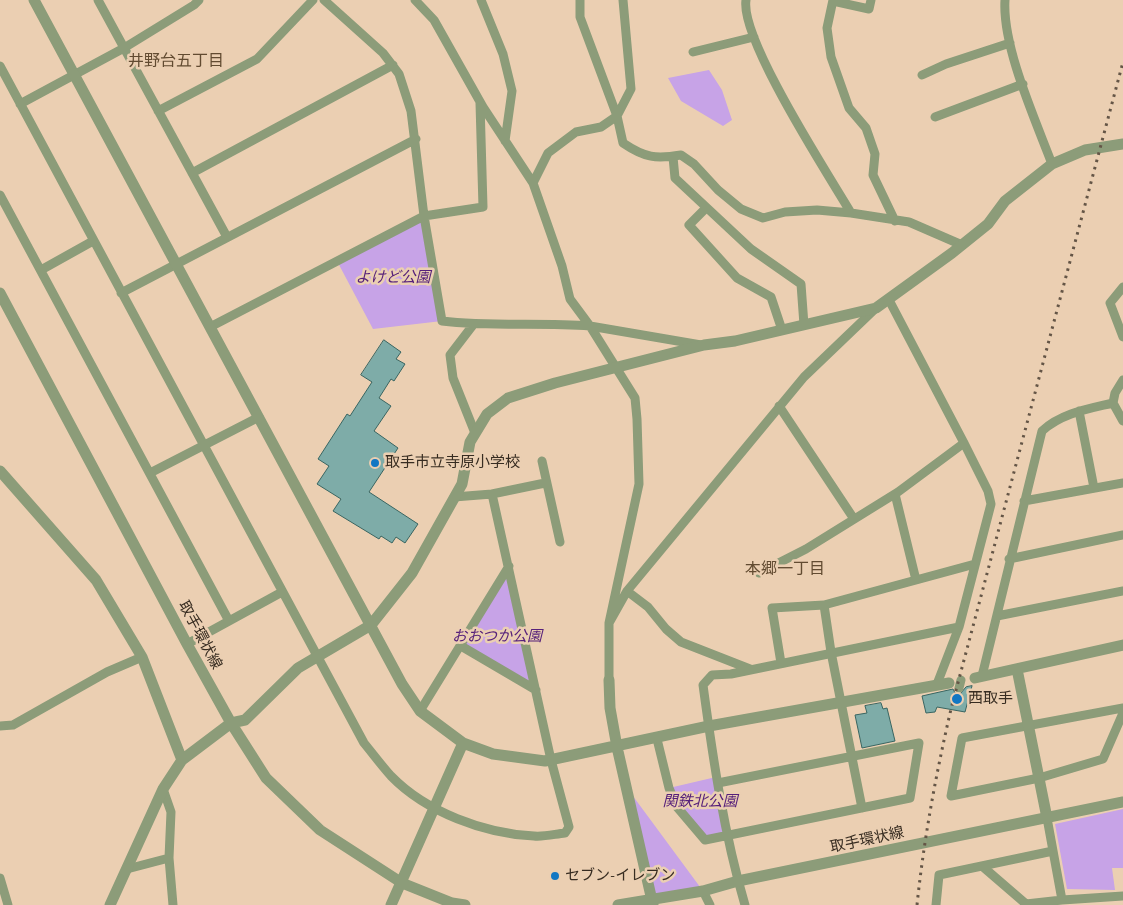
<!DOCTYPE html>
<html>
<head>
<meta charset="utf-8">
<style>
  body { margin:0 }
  canvas { display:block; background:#ebcfb2 }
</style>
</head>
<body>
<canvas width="1123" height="905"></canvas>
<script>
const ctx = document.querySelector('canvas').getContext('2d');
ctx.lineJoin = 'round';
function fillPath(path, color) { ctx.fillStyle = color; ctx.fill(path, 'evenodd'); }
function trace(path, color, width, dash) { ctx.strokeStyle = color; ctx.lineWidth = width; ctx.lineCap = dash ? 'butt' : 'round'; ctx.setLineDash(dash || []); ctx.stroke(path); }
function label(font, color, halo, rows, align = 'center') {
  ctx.font = font + ' "Zilla Slab","Noto Sans JP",serif'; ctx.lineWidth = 5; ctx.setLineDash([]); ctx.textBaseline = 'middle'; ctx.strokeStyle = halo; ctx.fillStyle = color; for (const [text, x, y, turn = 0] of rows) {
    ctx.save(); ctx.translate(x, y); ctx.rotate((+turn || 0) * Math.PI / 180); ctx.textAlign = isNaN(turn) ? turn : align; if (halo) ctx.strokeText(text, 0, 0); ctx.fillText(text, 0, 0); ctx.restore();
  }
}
fillPath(new Path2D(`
  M709,70l13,20 10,30 -9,6 -42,-25 -13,-23z
  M424,216l18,105 -69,8 -36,-68z
  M509,566l27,124 -75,-44z
  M716,777l12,58 -23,5 -36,-52z
  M627,788l76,103 -51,9z
  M1123,809v59h-11l3,22 -48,-1 -12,-65z`), '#c7a3e7');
const building = new Path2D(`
  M384,340l17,12 -5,7 9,5 -11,17 -3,-2 -12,19 12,8 -17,25 24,17 -29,44 49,32 -13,19 -9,-6 -4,6 -11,-7 -2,3 -46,-28 8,-12 -24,-15 12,-18 -11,-7 29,-45 3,2 22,-34 -11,-7z
  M972,686l-7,26 -28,-5 -2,5 -9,1 -4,-17 31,-7 2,4 5,1 6,-7z
  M881,703l2,6 4,-1 8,33 -33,7 -7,-33 12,-2 -2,-7z`);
fillPath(building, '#7eaca8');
trace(building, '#396561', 1);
trace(new Path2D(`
  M98,0l129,237
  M324,0l59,53 16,21 12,37 13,105 18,105c49,6 98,1 148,5l45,72 2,21 2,65 -30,139
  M415,0l19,20 49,87 50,76 29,83 8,33 20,27 111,19
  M481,0l22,54 9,37 -7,50
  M623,0l8,89 -14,27 6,27c22,15 33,16 58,12l13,9 24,26 23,19 22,9 22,-6 32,-2 34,3 58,9 53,23
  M746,0c-6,39 82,174 105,213
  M833,0l-6,28 4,29 18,51 17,20 9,26 -2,21 22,46
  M1005,0c-3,46 30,119 47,164
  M833,1l36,8 2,-9
  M693,52l61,-15
  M0,66l364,677c9,11 18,23 27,33 35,36 94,58 143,60 10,1 21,-2 31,-3l4,-6 -18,-67 -59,-266
  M922,75l24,-11 64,-21
  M20,104l104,-56 70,-43 5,-5
  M158,111l99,-52 56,-59
  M935,117l88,-33
  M673,157l2,21 76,71 50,35 3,41
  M192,173l201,-108
  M533,183l15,-30 28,-21 25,-5 16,-11 -37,-99v-17
  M0,195l229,426
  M706,208l-17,17 48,53 34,19 11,33
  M41,270l52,-29
  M1123,287l-13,16 13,34
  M121,293l295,-154
  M889,300l75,143 24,48 3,13 -32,123 -22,57
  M473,325l-23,30 3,23 22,55
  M210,327l214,-111 59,-9 -3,-104
  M1113,403l10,18
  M779,406l75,113
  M1079,411l15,77
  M542,461l18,81
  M150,473l109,-56
  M895,494l21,86
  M454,497l38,-3 53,-11
  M1024,501l99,-18
  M1009,559l114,-24
  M759,573l47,-24 92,-57 66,-49
  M627,591l21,16 18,22 15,13 69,27
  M997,616l126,-25
  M187,644l95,-52
  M461,646l75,44
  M781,663l-9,-55 52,-3
  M982,676l60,-245c20,-18 46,-22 71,-28l2,-10 8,-13
  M609,680v-57l18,-32 177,-214 72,-69
  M959,688l2,-8
  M1123,708l-161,30 -11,58 88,-18 64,-19 20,-46
  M420,711l89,-145
  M0,726l13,-1 94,-53 35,-15
  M657,739l12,49 8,19 28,33 205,-42 9,-55 -201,40
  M163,789l8,23 -2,46 4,47
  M862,808l-31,-156 -7,-47 151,-41
  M1047,818l15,82 61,-4
  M982,866l44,38 36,-4
  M127,869l42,-11
  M0,878l8,27
  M703,891l7,14
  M745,905c-21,-71 -32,-146 -42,-220l9,-10 19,-1 228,-47
  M936,905l3,-30 114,-24`), '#8c9c79', 9);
trace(new Path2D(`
  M34,0l368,684 18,27 43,32 30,11 52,7 164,-35 240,-43
  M0,293l187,351 44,79 35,55 54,52 82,53 50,20 13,2
  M0,471l96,109 46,77 40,103 49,-37 14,-3 53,-52 73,-43 41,-52 50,-89 8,-42 17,-28 21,-16 47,-15 149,-38 31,-4 141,-33 76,-55 36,-29 17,-23 47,-37 33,-14 38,-6
  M1017,669l30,149
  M975,678l148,-33
  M609,680l1,28 7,39 36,158
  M110,905l53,-116 19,-29
  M391,905l72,-162
  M618,905l85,-14 35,-10 385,-79`), '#8c9c79', 11);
trace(new Path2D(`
  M917,905c7,-67 19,-131 34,-196l172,-647`), '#645546', 3, [2.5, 5]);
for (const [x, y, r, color] of [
  [375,463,5,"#1277c3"],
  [957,699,6,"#1277c3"],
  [555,876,5,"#1277c3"]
]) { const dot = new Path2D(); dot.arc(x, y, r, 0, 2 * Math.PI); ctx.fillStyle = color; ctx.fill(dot); trace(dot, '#ebcfb2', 2); }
label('italic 15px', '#56207a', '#ebcfb2', [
  ["よけど公園",393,278],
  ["おおつか公園",497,637],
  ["関鉄北公園",700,802]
]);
label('15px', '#372c21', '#ebcfb2', [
  ["取手市立寺原小学校",385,463],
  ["西取手",968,699],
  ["セブン-イレブン",565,876]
], 'left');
label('15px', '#372c21', '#ebcfb2', [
  ["取手環状線",200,635,62],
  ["取手環状線",867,840,-12]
]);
label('16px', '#624b31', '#ebcfb2', [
  ["井野台五丁目",176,61],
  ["本郷一丁目",785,569]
]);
</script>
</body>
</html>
